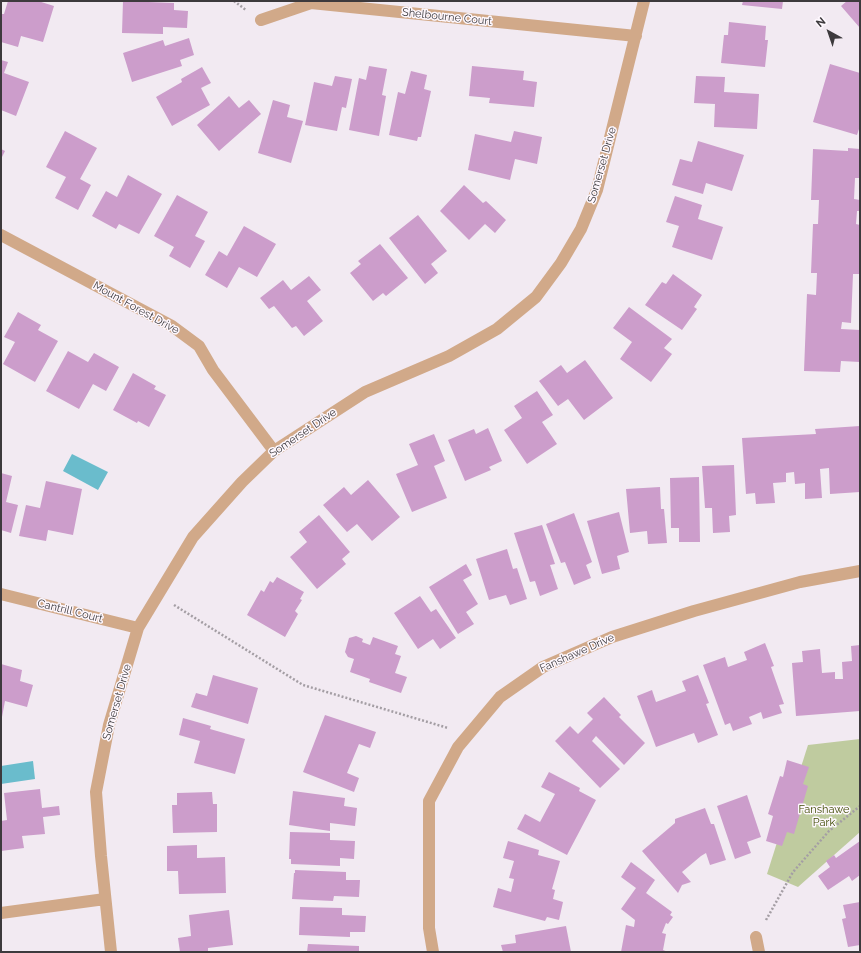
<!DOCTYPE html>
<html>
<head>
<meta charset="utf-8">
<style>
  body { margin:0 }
  #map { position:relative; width:861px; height:953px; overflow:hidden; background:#f2eaf2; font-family:Raleway,sans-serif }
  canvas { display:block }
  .frame { position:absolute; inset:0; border:2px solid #3d3a3d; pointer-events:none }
  .north { position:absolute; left:809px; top:12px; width:40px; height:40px; -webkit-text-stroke:3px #fef8fe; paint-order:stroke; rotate:320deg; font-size:11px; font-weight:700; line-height:16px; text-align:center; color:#3d3a3d }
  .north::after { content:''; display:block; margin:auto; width:14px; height:18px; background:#3d3a3d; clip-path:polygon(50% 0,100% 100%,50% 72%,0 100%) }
</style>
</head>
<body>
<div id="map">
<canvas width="861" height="953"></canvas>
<div class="frame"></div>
<div class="north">N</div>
</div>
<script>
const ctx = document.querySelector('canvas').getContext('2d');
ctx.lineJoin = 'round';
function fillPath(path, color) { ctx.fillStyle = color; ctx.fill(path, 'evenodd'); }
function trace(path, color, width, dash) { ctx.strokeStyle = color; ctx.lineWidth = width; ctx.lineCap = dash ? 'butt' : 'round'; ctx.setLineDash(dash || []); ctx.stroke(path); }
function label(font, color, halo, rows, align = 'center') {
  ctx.font = font + ' Raleway,sans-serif'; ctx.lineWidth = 3; ctx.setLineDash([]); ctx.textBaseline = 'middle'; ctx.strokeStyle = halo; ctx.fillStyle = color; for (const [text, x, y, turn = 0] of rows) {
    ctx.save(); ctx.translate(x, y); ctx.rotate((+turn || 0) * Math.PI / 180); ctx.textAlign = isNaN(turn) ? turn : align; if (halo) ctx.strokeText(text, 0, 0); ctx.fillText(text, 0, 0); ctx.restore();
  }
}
fillPath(new Path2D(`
  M860,739v93l-62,55 -31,-13 41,-129z`), '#bfcb9f');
fillPath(new Path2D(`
  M72,454l36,18 -10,18 -35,-19z
  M33,761l2,18 -34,5v-18z`), '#6abccc');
fillPath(new Path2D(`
  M8,1h30l16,5 -11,36 -22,-6 -3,11 -17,-5v-28h3z
  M123,1l51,2v7l14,1 -1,17 -24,-1v7l-41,-1z
  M743,1h40l-1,8 -40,-4z
  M847,1h13v27l-19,-22z
  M729,22l37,4 -1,14h3l-3,27 -44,-4 3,-28h4z
  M189,38l5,17 -14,5 2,6 -50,16 -9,-29 40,-13 2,6z
  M1,60l7,2 -4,11 25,9 -13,34 -15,-6z
  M830,64l30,9v53l-3,9 -44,-13z
  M369,66l18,3 -5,26 4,1 -7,40 -30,-6 10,-52 7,2z
  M472,66l52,5 -1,9 14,2 -3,25 -45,-4 1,-5 -21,-2z
  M202,67l9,16 -10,5 9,17 -38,21 -16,-29 26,-15 -1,-3z
  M411,71l16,4 -3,14 7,2 -10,46h-3l-1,4 -28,-6 9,-43 7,2z
  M335,76l17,3 -6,29 -4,-1 -5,24 -32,-6 9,-43 18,4z
  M696,76l29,1 -1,15 35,2 -2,35 -43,-2 1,-23 -21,-1z
  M229,96l10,12 10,-8 12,14 -42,37 -22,-26z
  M273,100l17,5 -3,12 16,4 -12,42 -33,-10z
  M65,131l32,17 -17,31 11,6 -13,25 -23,-12 11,-21 -20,-10z
  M514,131l28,6 -5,27 -22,-5 -5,21 -42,-10 7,-36 36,8z
  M698,141l46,14 -12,36 -26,-8 -3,11 -31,-9 8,-26 12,3z
  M848,148l12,1v29h-5l-1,21 6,1v11h-3l-1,13 4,1v49h-7l-2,49 -9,-1 -1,7 19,1v32l-19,-1 -1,11 -36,-1 3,-77 9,1 1,-22h-6l2,-49h5l1,-24h-8l2,-51 35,2z
  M1,149l4,2 -4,8z
  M128,175l34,19 -23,40 -20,-10 -3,5 -24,-13 14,-25 11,6z
  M464,185l19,18 3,-2 20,19 -11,13 -10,-9 -16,16 -29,-29z
  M177,195l31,17 -13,24 10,5 -15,27 -21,-12 5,-9 -20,-11z
  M675,196l27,9 -4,14 25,8 -11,33 -40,-13 7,-21 -13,-4z
  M418,215l29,36 -16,13 7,9 -13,11 -36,-46z
  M244,226l32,18 -19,33 -18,-10 -12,21 -22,-13 14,-24 8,5z
  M380,244l28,34 -22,18 -3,-3 -10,8 -23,-28 11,-9 -3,-3z
  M673,274l29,21 -8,12 3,2 -15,21 -37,-25 17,-23 4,2z
  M309,276l12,14 -14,11 16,20 -19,15 -8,-10 -4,2 -18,-22 -5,3 -9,-11 23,-18 8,10z
  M629,307l43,32 -8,9 8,6 -21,28 -31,-23 12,-17 -19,-14z
  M18,312l23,13 -3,5 20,11 -23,41 -32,-18 12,-22 -11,-5z
  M68,351l20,11 6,-9 25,14 -13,24 -13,-7 -14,25 -33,-18z
  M585,360l28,38 -29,22 -16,-21 -10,7 -19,-25 22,-16 6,8z
  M133,373l23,13 -2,3 12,6 -17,32 -11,-6 -1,2 -24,-13z
  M537,391l16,24 -11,7 15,22 -30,20 -23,-34 18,-12 -8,-12z
  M860,426v66l-30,2 -1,-26 -9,1 2,29 -17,1v-16l-10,1 -1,-12 -8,1v9l-13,1 2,20 -19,1 -1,-11 -9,1 -4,-56 74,-4 -1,-5z
  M488,428l14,33 -13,6 2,3 -26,11 -17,-41 26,-11 2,5z
  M434,434l11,27 -11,5 13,32 -35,14 -16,-38 22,-9 -9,-21z
  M734,465l2,50 -7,1 1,16 -17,1 -1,-25h-7l-3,-42z
  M1,473l11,3 -6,26 12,3 -7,28 -10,-3z
  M699,477l1,65h-21v-14h-8l-1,-50z
  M368,480l32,37 -28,24 -15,-17 -10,8 -24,-27 21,-18 7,8z
  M46,481l36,8 -9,46 -25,-5 -2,11 -27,-5 7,-31 14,3z
  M660,487l1,22h3l3,34 -19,1 -1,-13 -17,2 -4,-44z
  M619,512l10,40 -12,4 3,13 -18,5 -15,-53z
  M574,513l18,49 -6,3 5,13 -17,7 -9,-23 -4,1 -15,-39z
  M319,515l31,37 -8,7 4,5 -29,25 -27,-32 17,-15 -8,-10z
  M542,525l13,39 -5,1 8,24 -18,7 -5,-15 -5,1 -16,-49z
  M507,549l6,20 4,-1 10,31 -17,6 -4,-10 -17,5 -13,-41z
  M466,564l6,11 -9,5 15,24 -12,8 8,12 -16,10 -29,-47z
  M277,577l27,15 -4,7 2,1 -7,11 3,3 -13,23 -38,-22 14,-25 3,2 6,-11 3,2z
  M420,596l11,16 5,-3 20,29 -16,11 -7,-10 -15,10 -24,-36z
  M356,636l7,3 -1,3 8,3 3,-8 25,9 -3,8 6,2 -6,17 12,4 -6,16 -32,-11 1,-3 -20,-7 4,-13 -6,-2 -3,-5 4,-14z
  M765,643l9,23 -3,1 13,37 -5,1 3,8 -19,6 -2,-7 -12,5 3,7 -19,7 -3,-8 -5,2 -22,-60 22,-8 3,10 19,-7 -3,-8z
  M860,645v66l-64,5 -4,-53 11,-1 -1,-11 18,-2 2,24 13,-1v7h8l-1,-17 10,-1 -1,-15z
  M1,664l21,6 -2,11 13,4 -6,22 -22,-6 -3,16z
  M213,675l45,13 -10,36 -57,-17 5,-14 11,3z
  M698,675l11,28 -3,1 12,31 -20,8 -4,-10 -38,14 -19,-51 15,-6 4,12 30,-11 -4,-10z
  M604,697l17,18 -2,2 26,26 -21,22 -28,-29 -4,5 28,28 -20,19 -45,-47 15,-15 8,8 15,-15 -6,-6z
  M325,715l51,17 -6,16 -11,-4 -12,29 12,5 -5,14 -51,-20z
  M183,718l28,8 -1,3 35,10 -10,35 -41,-11 6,-22 -21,-6z
  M787,760l22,7 -6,17 5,2 -14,48 -7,-2 -5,14 -16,-5 7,-25 -5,-2 12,-38 3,1z
  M549,772l31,16 -1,3 17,9 -29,55 -50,-26 8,-15 15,8 15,-28 -14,-7z
  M40,789l2,19 17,-2 1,9 -17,2 2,17 -23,2 2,12 -23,3v-30l6,-1 -3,-27z
  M293,791l52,7 -1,8 13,2 -2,18 -25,-3v8l-41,-6z
  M212,792l1,12h4v28l-44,1 -1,-28h5v-12z
  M747,795l14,42 -14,5 4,11 -16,6 -18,-53z
  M705,808l6,16h3l12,36 -16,5 -4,-12 -5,3 -19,16 9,10 -9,3 -4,8 -36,-42 33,-28v-4z
  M290,832l40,1v7l25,1 -1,18 -14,-1v8l-49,-2v-5h-2z
  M508,841l31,9 -1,5 22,6 -8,28 3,1 -2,9 10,3 -4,18 -12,-3 -2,4 -52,-14 5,-19 13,4 3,-13 -5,-1 5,-17 -11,-3z
  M860,841v34l-8,6 -3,-5 -21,14 -10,-14 12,-9 -4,-6 8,-6 2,3z
  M197,845v13l28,-1 1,36 -47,1 -1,-23h-11v-25z
  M631,862l24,18 -9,13 26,19 -2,3 3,2 -5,7 -2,-1 -4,10 4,1 -3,16 5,2h-47l5,-27 8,2 1,-7 -14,-11 15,-21 -15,-11z
  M295,870l51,2v8h14l-1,17 -25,-1 -1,5 -41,-2 2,-26h1z
  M860,902v43l-12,2 -6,-28 4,-1 -3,-13z
  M300,907l42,1v7l24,1 -1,16h-15v5l-51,-2z
  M229,910l4,35 -25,3v4h-28l-2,-14 13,-2 -2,-21z
  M566,926l5,26h-68l-2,-7 15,-2 -1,-8z
  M308,944l51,2v6h-52z`), '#cc9dcb');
trace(new Path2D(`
  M234,1l12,9
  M174,605l129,80 145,43
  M766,920l27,-48 36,-41 31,-25`), '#a49ea4', 2.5, [2, 2]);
trace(new Path2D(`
  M261,20l50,-17 325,33
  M1,235l171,91 27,20 14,24 61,81
  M1,594l137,34
  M1,913l104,-14
  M756,937l3,15
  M111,952l-10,-96 -5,-64 13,-67 29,-97 55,-91 49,-55 32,-31 91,-59 84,-36 48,-27 39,-32 25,-34 20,-34 16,-39 47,-189
  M433,952l-4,-24v-127l29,-54 42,-50 43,-30 69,-30 82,-26 106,-29 60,-11`), '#d1a989', 12);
label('11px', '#3d3a3d', '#fef8fe', [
  ["Shelbourne Court",447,17,6],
  ["Somerset Drive",602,165,-74],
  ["Mount Forest Drive",136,308,29],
  ["Somerset Drive",303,433,-34],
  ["Cantrill Court",70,611,14],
  ["Fanshawe Drive",577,653,-24],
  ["Somerset Drive",117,702,-74]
]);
label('11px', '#404c04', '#fef8fe', [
  ["Fanshawe",824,810],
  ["Park",824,823]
]);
</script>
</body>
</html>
